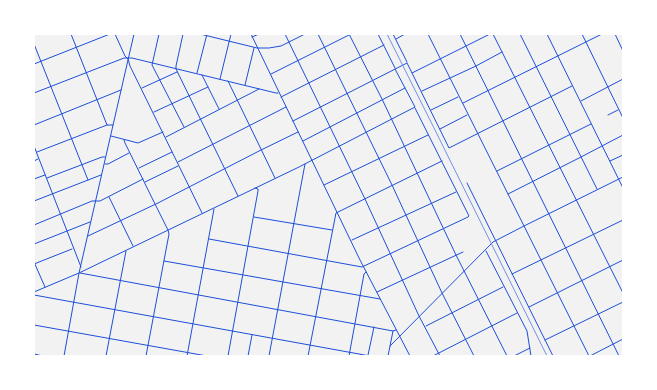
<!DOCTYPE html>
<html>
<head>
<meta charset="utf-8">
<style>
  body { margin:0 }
  #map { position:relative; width:657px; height:390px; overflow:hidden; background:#f2f2f2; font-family:Figtree,sans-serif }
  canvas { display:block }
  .frame { position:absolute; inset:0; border:35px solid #fff; pointer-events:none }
</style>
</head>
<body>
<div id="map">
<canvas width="657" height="390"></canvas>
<div class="frame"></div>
</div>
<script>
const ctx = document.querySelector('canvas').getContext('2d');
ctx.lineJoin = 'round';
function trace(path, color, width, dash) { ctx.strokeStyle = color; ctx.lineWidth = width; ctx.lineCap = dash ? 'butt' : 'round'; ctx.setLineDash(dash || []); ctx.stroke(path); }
trace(new Path2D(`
  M34,34h1
  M71,34l36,91
  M115,34l10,22 3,3 2,7 72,147
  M159,34l-7,31 32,62
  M183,34l-7,32v3l62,127
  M200,34l57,14h12l12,-2 24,-12
  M285,34l80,165 54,117 21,40
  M318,34l74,151 50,108 32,63
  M349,34l33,65 74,156 51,101
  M378,34l17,34
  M393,34l14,28
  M428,34l161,322
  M460,34l159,322
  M493,34l130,259
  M520,34l77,155
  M582,34l41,84
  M615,34l8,17
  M252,37l7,-3
  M396,39l9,-5
  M34,44l54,136
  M34,64l76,-30
  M197,73l10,-39
  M412,73l37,75 123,-62
  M271,74l80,-40
  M202,75l17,34
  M220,79l11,-45
  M228,81l47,97
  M245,85l9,-37
  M142,88l35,-16
  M422,91l54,-25 26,-14
  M34,93l90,-35h8l144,35h2
  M281,97l103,-52
  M581,101l42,-22
  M463,103l139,-69
  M431,110l27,-13
  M154,112l54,-25
  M608,115l10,-5
  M34,125l87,-35
  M440,129l27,-14
  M111,136l27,7 25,-11
  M166,137l93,-48
  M124,140l1,3 30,61 13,26 1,4 -23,122
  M303,141l102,-53
  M34,146l47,121
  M37,152l70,-27h6
  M34,161l4,-2
  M610,161l13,-6
  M178,162l108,-55
  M105,164h3l21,-11
  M139,168l33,-16
  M497,171l94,-47
  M47,178l55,-21h3
  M34,179l11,-4
  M145,182l33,-16
  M467,183l86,173
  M324,185l104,-50
  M508,194l73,-37 42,-22
  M109,197l24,49
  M34,201l67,-26
  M254,217l78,13
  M34,225l58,-24h8l43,-22
  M209,239l153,28 106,-50 1,-1 -54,-108
  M352,240l104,-48
  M34,244l56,-22
  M486,251l41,80 4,25
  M164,261l216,38
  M34,262l11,25
  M34,264l38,-15
  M80,273l313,58 3,-1
  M512,274l111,-54
  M377,292l86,-40
  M34,295l336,61
  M529,307l94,-47
  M34,325l173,31
  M426,326l77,-39
  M545,340l78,-38
  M390,346l3,-15
  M34,354l9,2
  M368,355l6,-28
  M106,356l20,-105
  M187,356l27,-147
  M228,356l30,-165v-2l-3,-1
  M248,356l4,-21
  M269,356l36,-192
  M308,356l28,-143 106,-52
  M349,356l15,-82 2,-2
  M433,356l84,-43
  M514,356l16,-8
  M590,356l33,-17`), '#1d4ed8', 1);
trace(new Path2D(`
  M251,34l109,226 50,96
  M293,121l114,-58 5,10 78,-39
  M88,236l70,-33 103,-53 37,-18
  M34,292l45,-19 220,-106 116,-60 -20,-38
  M388,356l2,-10 103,-104 31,-16 99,-49`), '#1d4ed8', 1);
trace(new Path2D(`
  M547,34l76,154
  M64,356l15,-83 55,-239`), '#1d4ed8', 1);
trace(new Path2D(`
  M387,34l46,92 114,230`), '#7290e2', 1);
</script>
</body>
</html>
